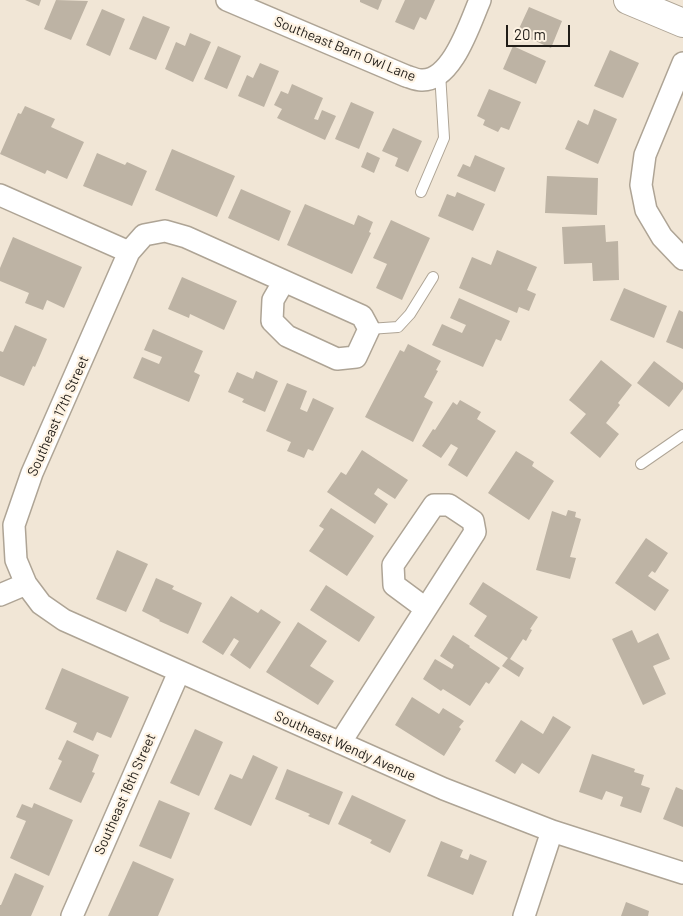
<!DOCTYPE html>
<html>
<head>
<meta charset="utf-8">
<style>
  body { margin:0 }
  #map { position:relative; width:683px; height:916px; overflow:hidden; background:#f1e6d6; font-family:Barlow,sans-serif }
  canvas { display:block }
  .scale { position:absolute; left:506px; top:25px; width:64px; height:22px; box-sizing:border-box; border:2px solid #211d18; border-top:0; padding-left:6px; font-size:15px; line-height:18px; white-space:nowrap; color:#211d18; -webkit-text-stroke:4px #fef3e3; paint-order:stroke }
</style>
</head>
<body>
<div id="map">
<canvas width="683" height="916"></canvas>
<div class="scale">20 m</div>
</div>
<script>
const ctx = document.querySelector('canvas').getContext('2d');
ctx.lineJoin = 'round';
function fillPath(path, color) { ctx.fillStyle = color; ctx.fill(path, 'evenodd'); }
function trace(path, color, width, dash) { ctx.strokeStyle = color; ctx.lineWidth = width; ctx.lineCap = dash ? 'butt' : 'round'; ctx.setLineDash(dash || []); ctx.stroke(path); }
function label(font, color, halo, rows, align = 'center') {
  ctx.font = font + ' Barlow,sans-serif'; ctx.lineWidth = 4.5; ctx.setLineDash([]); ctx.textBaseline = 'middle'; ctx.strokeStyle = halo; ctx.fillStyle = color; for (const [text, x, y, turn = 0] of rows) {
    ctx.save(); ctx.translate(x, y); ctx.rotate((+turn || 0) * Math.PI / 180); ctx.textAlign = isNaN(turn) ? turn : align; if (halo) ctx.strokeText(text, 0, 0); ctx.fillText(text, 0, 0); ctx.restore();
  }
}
fillPath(new Path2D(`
  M25,0h16l-2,6z
  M56,0l32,1 -17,39 -27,-11z
  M360,0h22l-4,10 -18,-8z
  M405,0h30l-9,20 -6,-3 -6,13 -19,-8z
  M529,7l33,14 -11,27 -34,-15z
  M102,9l23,10 -15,37 -24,-11z
  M143,16l27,11 -14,33 -27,-11z
  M190,33l21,9 -18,40 -28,-13 11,-27 9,4z
  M218,46l23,10 -14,33 -23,-10z
  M513,46l33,15 -10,23 -33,-15z
  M610,50l29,13 -16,35 -29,-12z
  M260,63l19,8 -15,36 -26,-11 9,-21 6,3z
  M292,84l31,14 -9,21 4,1 4,-10 14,6 -11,24 -48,-22 5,-9 -8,-4 7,-14 7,3z
  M489,89l32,13 -12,28 -8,-3 -3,5 -15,-7 2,-5 -8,-4z
  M351,102l23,10 -15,37 -24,-10z
  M25,106l30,13 -4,8 33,15 -17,37 -20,-9 -2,4 -45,-20 18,-41 3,1z
  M594,109l23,10 -19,45 -33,-15 13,-29 10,5z
  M393,128l29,13 -14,31 -13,-6 3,-8 -16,-7z
  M172,149l63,27 -18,41 -62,-27z
  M367,152l13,6 -6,15 -13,-6z
  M97,153l28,12 2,-3 20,9 -15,35 -49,-20z
  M475,155l30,13 -10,24 -38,-16 6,-12 7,3z
  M547,176l51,2 -1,37 -52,-2z
  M241,189l50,22 -12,30 -51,-23z
  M457,192l28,12 -12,27 -35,-15 9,-22 8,3z
  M305,204l49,21 4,-10 15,7 -4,10 2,1 -19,41 -65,-29z
  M391,220l39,18 -28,62 -26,-12 11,-24 -14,-6z
  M605,225l1,17 12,-1 1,39 -26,1 -1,-18 -28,1 -2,-37z
  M13,237l69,30 -18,41 -17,-8 -4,10 -18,-7 4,-10 -29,-12v-13z
  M497,250l40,17 -10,23 9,4 -7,17 -10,-4 -2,6 -58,-25 13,-31 19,8z
  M182,277l55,24 -13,29 -34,-16 -1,4 -21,-9z
  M624,288l43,18 -13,32 -44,-18z
  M459,298l51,23 -9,20 -5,-2 -13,28 -51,-22 10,-21 20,9 4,-8 -16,-7z
  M679,310l4,2v37l-17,-7z
  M15,325l32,14 -12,28 -2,-1 -9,20 -24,-10v-25l3,1z
  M153,329l50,22 -9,21 6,3 -11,27 -56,-24 9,-21 17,7 3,-7 -18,-7z
  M408,344l33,17 -5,9 2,1 -14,26 9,5 -20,40 -48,-25 35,-67 4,2z
  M601,360l31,25 -14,18 2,2 -14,18 13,11 -19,24 -30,-25 16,-19 -17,-14z
  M654,361l29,22v6l-14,18 -32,-24z
  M256,371l22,10 -13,31 -23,-10 2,-3 -16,-7 9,-20 16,7z
  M287,383l20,8 -7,18 7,3 6,-14 21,10 -21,43 -5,-2 -4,9 -17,-7 4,-9 -25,-11z
  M460,400l21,12 -4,7 19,12 -29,46 -19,-12 10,-17 -7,-4 -10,14 -19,-12 11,-17 2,1 18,-28 4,3z
  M362,450l46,30 -13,19 -17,-11 -4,6 14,10 -13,20 -48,-32 14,-20 5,3z
  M516,451l18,11 -2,4 22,15 -25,39 -41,-27z
  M331,508l43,28 -27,40 -38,-25 15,-22 -5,-3z
  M568,510l8,2 -1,5 6,2 -11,38 6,1 -6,21 -34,-9 16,-59 14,5z
  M646,538l22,15 -13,20 -3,-2 -4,5 21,14 -14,21 -40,-28z
  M117,550l31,14 -22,48 -30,-13z
  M156,578l18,8 -2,3 30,14 -14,31 -29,-13 1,-1 -18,-9z
  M483,582l55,35 -8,12 2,1 -6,11 -3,-2 -13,20 14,9 -5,9 -17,-11 6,-8 -34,-22 13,-20 -18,-12z
  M326,585l49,32 -16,25 -49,-32z
  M231,596l27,17 3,-4 20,13 -31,47 -20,-14 9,-14 -5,-3 -11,17 -21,-13z
  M298,622l29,19 -17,25 24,15 -16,24 -52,-33z
  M632,630l6,13 20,-10 12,26 -17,7 13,28 -23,11 -31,-66z
  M453,635l17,11 -1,1 31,21 -11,16 -3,-2 -16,24 -27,-17 -2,2 -18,-12 12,-20 17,10 2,-4 -14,-9z
  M62,668l67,29 -18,41 -14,-6 -4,9 -20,-9 4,-9 -32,-14z
  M412,697l27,17 4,-6 21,13 -5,6 2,2 -17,27 -49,-31z
  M553,716l18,11 -32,47 -17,-11 -7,11 -20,-13 26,-41 22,14z
  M195,729l28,13 -24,54 -29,-13z
  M67,740l32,15 -7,17 3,1 -14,30 -32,-14 13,-28 -4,-2z
  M592,754l43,15 -1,3 10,3 -3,10 9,3 -9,25 -21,-7 3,-9 -17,-6 -4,9 -23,-8z
  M253,755l25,12 -27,59 -37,-17 16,-35 12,5z
  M287,769l56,23 -14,33 -21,-9 2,-2 -35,-15z
  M676,787l7,3v37l-20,-8z
  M352,795l54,25 -16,33 -20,-10 2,-3 -34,-16z
  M159,800l31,13 -19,46 -32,-13z
  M34,803l39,17 -24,56 -39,-18 16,-37 -10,-4 6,-13 10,4z
  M441,841l22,9 -3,7 8,3 2,-6 17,7 -14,34 -46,-19z
  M133,861l41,18 -16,37h-50z
  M15,873l29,13 -13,30h-31v-11h1z
  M626,902l23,9 -1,5h-27z`), '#bdb3a4');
const lane = new Path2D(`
  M421,192l23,-54 -4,-65
  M369,329l29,-2 12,-13 23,-37
  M641,464l42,-29`);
const street = new Path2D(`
  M227,0l179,76c4,1 10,4 15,4 31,2 49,-57 59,-80
  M683,63l-38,92 -4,30 5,25 16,27 21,22
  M0,195l129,57
  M284,281l-98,-44 -21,-6 -21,4 -15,17 -97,221 -18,52 2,35 10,24 15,20 23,16 380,169 108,42 131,42
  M284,281l78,35 7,13 -13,28 -19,2 -50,-23 -15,-15 1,-21z
  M0,595l26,-11
  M340,743l135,-211 -2,-11 -24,-16h-15l-41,60 1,20 31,23
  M72,916l107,-244
  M524,916l28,-85`);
const secondary = new Path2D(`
  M628,0l55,23`);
trace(lane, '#aea495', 12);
trace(street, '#aea495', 24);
trace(secondary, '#aea495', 30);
trace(lane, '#fff', 10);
trace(street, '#fff', 21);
trace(secondary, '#fff', 28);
label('14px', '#211d18', '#fef3e3', [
  ["Southeast Barn Owl Lane",345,49,22],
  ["Southeast 17th Street",58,416,-66],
  ["Southeast Wendy Avenue",345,746,24],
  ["Southeast 16th Street",125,794,-66]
]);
</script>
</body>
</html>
